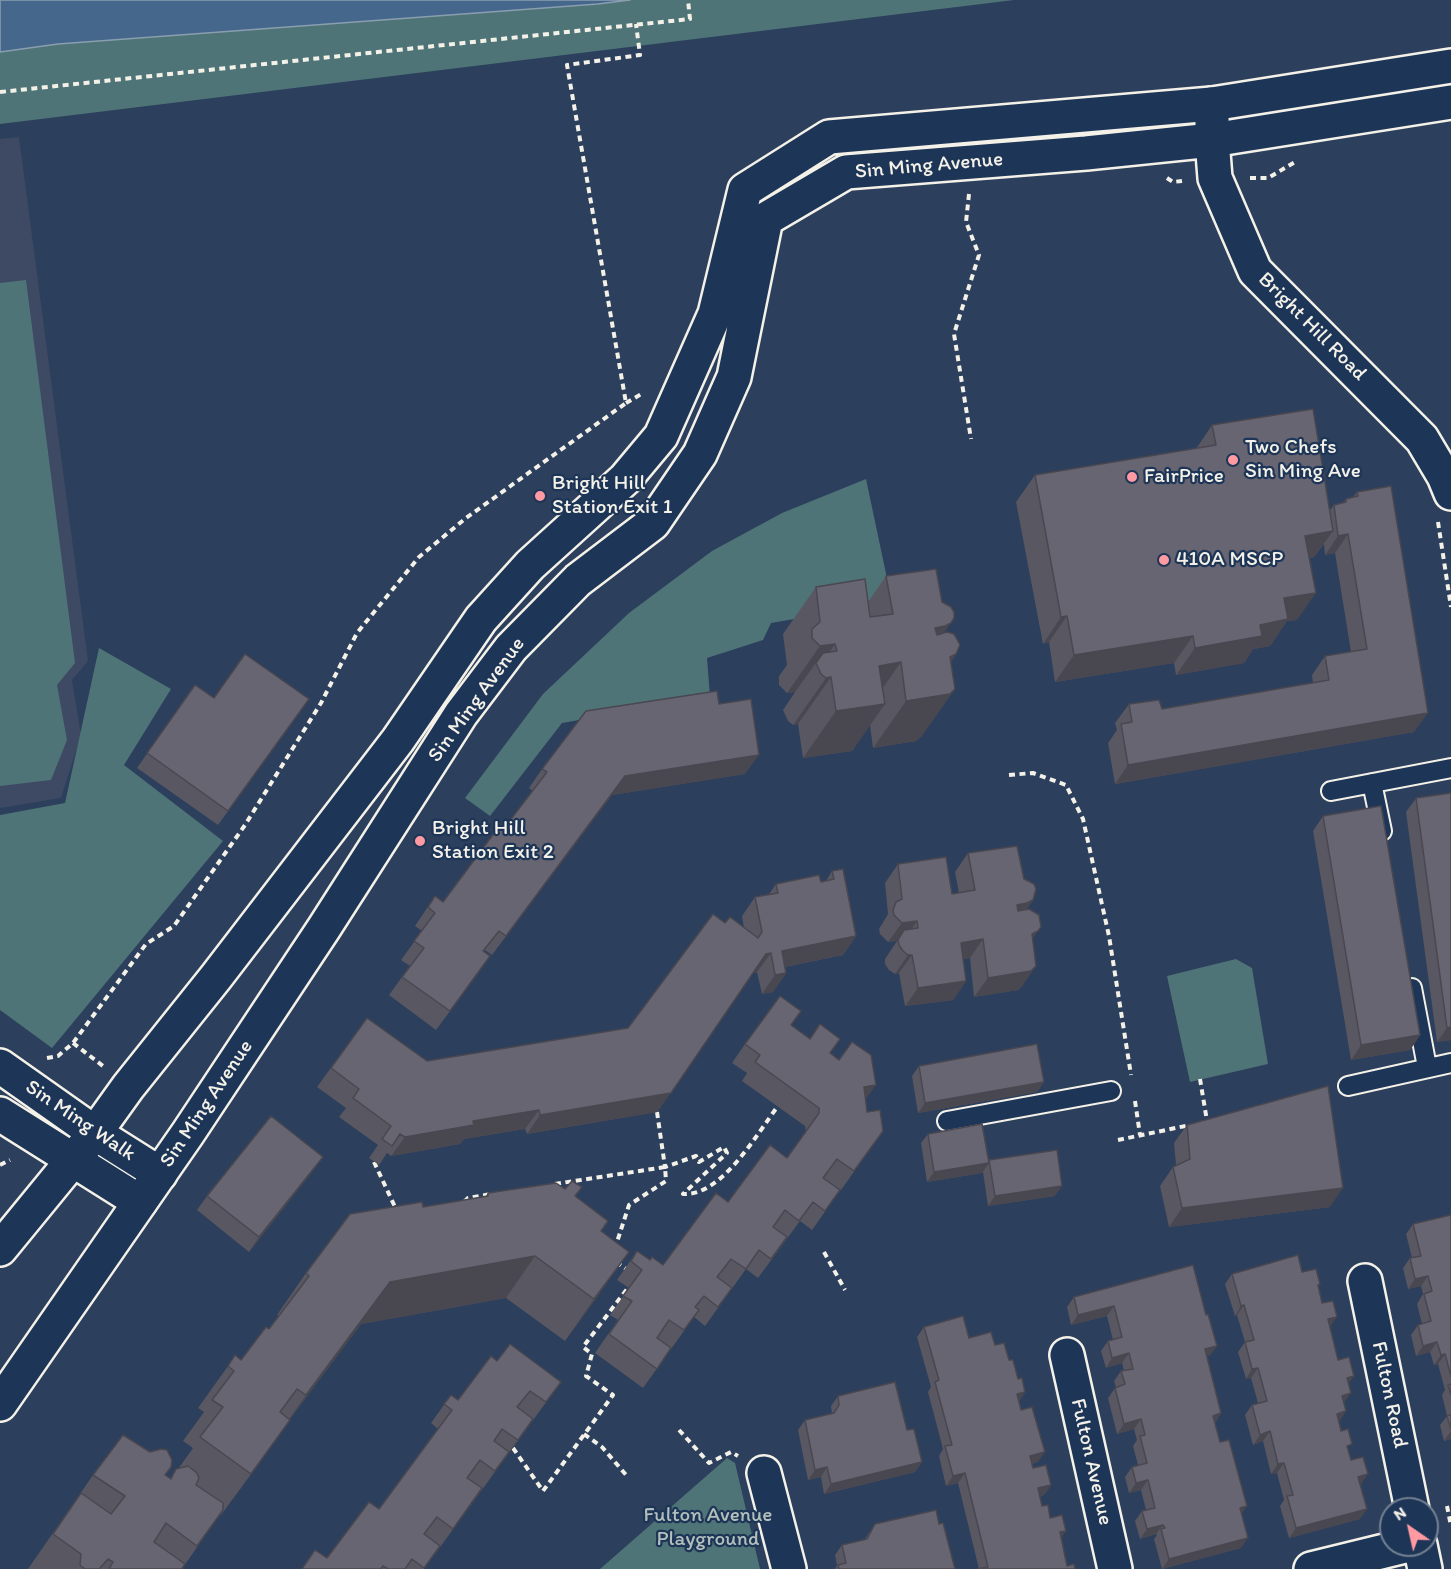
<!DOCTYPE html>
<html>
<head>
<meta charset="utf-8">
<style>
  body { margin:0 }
  #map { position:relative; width:1451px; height:1569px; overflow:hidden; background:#2c3f5c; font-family:Itim,sans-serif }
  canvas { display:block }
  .north { position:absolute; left:1379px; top:1497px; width:60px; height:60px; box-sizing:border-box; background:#1d3557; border:2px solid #738091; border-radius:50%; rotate:326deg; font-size:16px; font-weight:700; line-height:24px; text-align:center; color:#f4f1e8 }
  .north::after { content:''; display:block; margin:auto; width:21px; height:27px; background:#ff9aa2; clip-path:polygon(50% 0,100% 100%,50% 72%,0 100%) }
</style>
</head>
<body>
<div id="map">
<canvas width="1451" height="1569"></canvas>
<div class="north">N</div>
</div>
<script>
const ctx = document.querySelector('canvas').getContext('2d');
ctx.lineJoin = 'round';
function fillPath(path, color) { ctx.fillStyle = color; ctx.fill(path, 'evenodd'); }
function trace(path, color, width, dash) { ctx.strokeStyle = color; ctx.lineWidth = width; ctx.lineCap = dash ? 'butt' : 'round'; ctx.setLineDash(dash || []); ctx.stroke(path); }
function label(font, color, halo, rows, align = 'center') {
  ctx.font = font + ' Itim,sans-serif'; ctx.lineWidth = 4.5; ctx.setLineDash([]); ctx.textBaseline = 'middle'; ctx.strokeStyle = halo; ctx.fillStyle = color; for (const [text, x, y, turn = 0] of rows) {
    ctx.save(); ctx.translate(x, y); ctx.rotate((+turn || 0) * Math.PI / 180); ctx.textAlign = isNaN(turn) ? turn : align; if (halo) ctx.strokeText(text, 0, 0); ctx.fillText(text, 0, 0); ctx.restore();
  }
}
fillPath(new Path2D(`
  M19,137l69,524 -16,19 9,55 -20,63 -61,10v-669z`), '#3e4a63');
fillPath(new Path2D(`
  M0,0h1014l-1014,124z
  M26,280l49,383 -18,22 10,55 -16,40 -51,6v-503z
  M866,479l26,123 -121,21 -8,17 -56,18 3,39 -148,26 -72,93 -25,-18 78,-104 86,-81 83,-62 70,-38z
  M99,648l72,41 -47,76 99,76 -171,207 -52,-38v-195l65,-12z
  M1236,959l16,9 16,96 -78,18 -23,-106z
  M727,1458l8,5 25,106h-160z`), '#4e7477');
const water = new Path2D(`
  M0,0h630l-32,4 -540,40 -58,8z`);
fillPath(water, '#44678b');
trace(water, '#8a9eb0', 1.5);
const service = new Path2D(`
  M1372,783l10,48
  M1331,791l120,-23
  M1412,988l15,79
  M1348,1086l103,-23
  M947,1121l164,-30`);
const minor = new Path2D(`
  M1212,104v36l3,38 40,93 167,168 22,37 7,17
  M0,1066l95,67 65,41
  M0,1114l140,88
  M1365,1281l47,228
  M1067,1355l48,214
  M764,1473l25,96
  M1420,1545l5,24
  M1311,1569l98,-24`);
const secondary = new Path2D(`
  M0,1249l95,-116 33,-46 88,-110 182,-237 83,-121 49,-54 95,-86 36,-43 54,-122 30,-124 84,-53 383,-33 239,-38
  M0,1404l188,-271 136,-205 137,-214 50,-66 67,-68 75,-57 47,-69 34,-77 32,-158 80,-47 240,-19 126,-13 239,-38`);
trace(service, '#f4f1e8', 22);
trace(minor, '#f4f1e8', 38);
trace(secondary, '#f4f1e8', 38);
trace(new Path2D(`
  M0,92l690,-73 -2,-19
  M1167,178l6,4 9,-1
  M1250,178h18l27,-16
  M969,194l-3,28 13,33 -25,79 17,105
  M626,403l17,-10
  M1438,522l13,85
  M1009,775l24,-2 33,12 17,34 26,117 22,139
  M73,1043l30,23
  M47,1058l11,-2 15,-13 73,-99 28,-18 71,-101 76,-122 36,-70 62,-76 47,-39 160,-115 -59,-338 73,-10 -4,-31
  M1200,1079l7,42
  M1135,1101l5,34
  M657,1112l8,55 31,-11 3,6 25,-15 3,6 -44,41c39,2 73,-59 95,-88
  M1118,1140l72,-15
  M374,1162l22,47
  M0,1165l10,-5
  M555,1184l110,-17 1,14 -37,24 -13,40
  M464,1202l4,-4 23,-4
  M824,1252l21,38
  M616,1262l13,9
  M679,1430l30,33 22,-11 7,4
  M584,1434l18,13 25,29
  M513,1448l30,43 70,-96 -27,-19 6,-22 -9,-7 47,-62
  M1447,1506l4,20`), '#f4f1e8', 4, [6, 4.5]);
trace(service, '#1d3557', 18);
trace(minor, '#1d3557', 33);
trace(secondary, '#1d3557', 33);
fillPath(new Path2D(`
  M1212,425l117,86 5,-6 9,-2 3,-4 7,-2 4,-5 57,240 -299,52 -7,-41 9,-13 -2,-7 14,-19 33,5 151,-26 -1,-8 13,-19 26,-4 -16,-99 -10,2 -1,-11 -10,13 -5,1 -12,62 -10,1 -17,25 -17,3 -9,14 -68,12 -2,-12 -119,19 -6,-40 -6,2 -27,-142 19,-27 161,-26z
  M886,576l57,57 13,21 -5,8 -29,74 -6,5 -43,7 -3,-23 -18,26 -49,7 -5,-34 -5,1 -5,-4 -5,-11 12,-18 -8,1 -8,-8v-9l8,-11 -4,-31 33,-47 52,15z
  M195,685l19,13 95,1 -91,126 -81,-57z
  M719,704l26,70 -133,21 -120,160 -7,-5 -1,2 -7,23 -41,55 -47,-35 21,-29 -9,-6 21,-29 -7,-5 20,-30 8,6 62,-75 28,-36 -4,-3 13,-19z
  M1416,798l35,242 -14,2 -31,-230z
  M1323,816l97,219 -10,15 -59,10 -38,-229z
  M968,853l56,26 9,21 -7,10 6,29 -9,46 -5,5 -44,7 -4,-39 -7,1 3,22 -13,19 -48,6 -6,-33 -4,1 -6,-4 -4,-6v-5l12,-18 -9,1 -8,-8 -1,-5 9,-15 -3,-31 13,-19 54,30 7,-1 -4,-21z
  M832,871l24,65 -13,19 -58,12 1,6 -13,19 -11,2 -5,-22 -4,1 -96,139 -130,22 -2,-5 -61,10 -4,5 -69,12 -4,-3 -8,12 -10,-7 9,-13 -39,-28 7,-9 -29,-21 50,-69 60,43 201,-33 97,-105 19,5 -2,-12 13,-19 14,-3 7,-10 50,-3z
  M791,1025l39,28 36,47 1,12 16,19 -42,59 -17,-11 3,30 -15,21 -12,-9 -42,57 -12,-9 -41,57 -11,-9 -51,71 -48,-35 23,-33 -8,-5 19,-27 -12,-8 20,-29 13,9 13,5 65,-63 59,-44 19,-26 -1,-6 -63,-45 5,-8 -15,-10 13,-19z
  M919,1066l125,16 -7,10 -119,21 -6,-37z
  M1187,1125l143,82 -161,20 -9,-41 13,-19 3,-2 -2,-22z
  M928,1134l60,27 1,-1 66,36 -67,10 -5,-34 -1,1 -55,9 -6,-39z
  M312,1172l-63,80 -52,-42 10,-14z
  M488,1193l87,4 26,34 -1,62 -35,48 -59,-43 -145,26 -71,95v1l-29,41 -40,54 -1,-1 -38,55h-154l65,-94h72l5,4 6,-10h2l15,-21 -10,-7 21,-29 -6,-4 30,-42 13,-6 28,-31 10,-13 -2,-1 29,-42 117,-66 62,-10z
  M1451,1215v224l-7,2 -4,-16 7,-9 -5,-21 3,-5 -7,-26 -4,1 -4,-13 -14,4 -5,-21 7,-10 4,-1 -5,-20 6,-10 -2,-8 -13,3 -5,-21 7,-10h2l-6,-24 7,-10z
  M1302,1272l16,15 20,73 11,24 -5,19 2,8 -7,10 12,39 17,14 -8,10v35l-71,19 -9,-32 4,-6 -7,-27 -6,1 -8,-33 -10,4 -8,-30 7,-10 6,-2 -7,-25 -5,1 -8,-27 7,-10 -8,-27 -2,1 -10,-32 7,-10z
  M1074,1297l132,18 11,31 -7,9 -3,1 14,57 -6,10 26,91v34l-79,21 -8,-30 3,-4 -1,-1 -16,5 -5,-18 7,-10 4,-1 -5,-20 -12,3 -4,-16 7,-10 6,-2 -5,-19 4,-6 -3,-11 -17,5 -9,-36 7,-10 1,-1 -2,-6 7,-10h3l-2,-8 -16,5 -5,-17 7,-10 5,-1 -6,-24 -36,9 -4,-18z
  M924,1327l45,11 26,7 14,15 16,32 -6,9 19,61 -6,2 1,4 18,17 -7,10 -4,1 2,10 8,12 11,20 6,28 8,3h-96l-21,-86 -12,3 -7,-30 4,-7 -15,-57 3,-5 -14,-50z
  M497,1361l64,21 -137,187h-122l25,-11 52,-49 59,-80 -7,-6 20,-28 7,5z
  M838,1396l69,34 15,32 -7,10 -91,22 -3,-17 -13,3 -10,-50 7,-10 27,-6 -1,-8z
  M875,1524h64l16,45h-120l2,-4 -2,-10 7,-10 23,-6z`), '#595762');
fillPath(new Path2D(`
  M1333,531l-19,26 -27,6 18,-27z
  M1348,534l-13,19 -10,2 13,-19z
  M1316,593l-19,27 -10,1 -17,25 -17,3 -9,14 -68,12 19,-27 65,-23 24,-27z
  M1067,616l-18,26 -6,2 18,-27z
  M951,623l-33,47 17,-42z
  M1193,636l-19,27 -119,19 19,-27z
  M835,644l-16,24 4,-15 -28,39 -8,1 33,-47z
  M956,654l-30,44 29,-9 -33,47 -6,5 -43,7 33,-47 44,-44z
  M901,662l-31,44 15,-2 -33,47 -49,7 33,-47 43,-45z
  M831,677l-33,47 -5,1 33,-47z
  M1428,713l-14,19 -299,52 13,-19z
  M759,755l-14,19 -133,21 -120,160 133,-179z
  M1033,900l-14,19 -2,-14z
  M917,921l-13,19v-10l-7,11 -9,1 14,-19z
  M1038,931l-13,19 7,-16z
  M856,936l-13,19 -69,14 8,-18z
  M983,939l-13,19 -22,4 13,-19z
  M771,953l-14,19 -4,1 13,-19z
  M908,955h4l-13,18 -4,1z
  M490,956l-13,19 -41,55 14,-19z
  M1036,966l-13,19 -5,5 -44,7 14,-19z
  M786,973l-13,19 -11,2 13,-19z
  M966,981l-13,19 -48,6 13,-18z
  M1451,1027v13l-14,2 10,-14z
  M1420,1035l-10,15 -59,10 10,-15z
  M1044,1082l-7,10 -119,21 7,-10z
  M876,1085l-14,19 2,-17z
  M671,1093l-14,19 -130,22 13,-19z
  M539,1110l-14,19 -61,10 -4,5 -69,12 14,-19 68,-16z
  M323,1157l-11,15 -63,80 10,-15z
  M989,1163l-7,10 -55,9 7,-10z
  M1062,1186l-7,10 -67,10 7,-10z
  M1343,1188l-13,19 -161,20 13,-19z
  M629,1252l-29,41 -35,48 29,-42z
  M535,1256l-29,42 -145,26 -85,113 30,-42 84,-113z
  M1428,1276l-7,10 -13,3 7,-10z
  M1244,1305l-7,10 -2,1 6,-10z
  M1114,1306l-7,10 -36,9 7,-10z
  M1337,1317l-7,10 -2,-8z
  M1437,1342l-7,10 -14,4 7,-10z
  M1217,1346l-7,9 -12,4 7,-10z
  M1129,1353l-7,10 -16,5 6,-10z
  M1445,1354l-7,10 -4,1 7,-10z
  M1258,1368l-7,10 -5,1 6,-10z
  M1354,1376l-7,10v-8z
  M1025,1392l-6,9 -2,-7z
  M1351,1393l-7,10 -2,-7z
  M1346,1411l-7,10 -9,3 7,-10z
  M1221,1413l-6,10 -2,-7z
  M533,1419l-13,19 -38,52 13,-19z
  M1141,1419l-7,10 -17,5 7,-10z
  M290,1420l-29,41 -40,54 30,-41z
  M1270,1431l-7,10 -10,4 7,-10z
  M1451,1431v8l-7,2z
  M1045,1452l-7,10 -15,4 7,-10z
  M922,1462l-7,10 -91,22 7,-10z
  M1284,1463l-7,10 -6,1 7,-10z
  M827,1467l-6,10 -13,3 7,-10z
  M965,1473l-7,10 -12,3 7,-10z
  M1368,1474l-7,10 -10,3 7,-10z
  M1148,1480l-7,10 -12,3 7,-10z
  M1051,1485l-7,10 -13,3 7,-10z
  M1247,1506l-7,10v-8z
  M1367,1509l-7,10 -71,19 7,-10z
  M1163,1525l-7,9 -16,5 7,-10z
  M1066,1531l-7,10 1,-9z
  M1248,1538l-7,10 -79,21 7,-10z`), '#494750');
const building = new Path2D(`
  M1313,409l20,122 -28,5 11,57 -32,5 4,21 -28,6 2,11 -67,12 -2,-12 -119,19 -7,-39 -6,1 -26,-142 181,-30 -4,-20z
  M1391,486l37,227 -300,52 -7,-41 11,-2 -3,-18 30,-4 3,9 167,-29 -4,-24 42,-7 -19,-115 -10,2 -4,-31 12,-3v-3l12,-3 -1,-4z
  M936,569l6,33 9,5 3,5v6l-3,5 -6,3 -10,2 2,7 10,-3 7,2 6,11 -4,9 -6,3 5,32 -5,5 -44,7 -5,-39 -22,4 6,38 -49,7 -5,-34 -5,1 -5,-4 -5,-11 7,-10 14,-2 -2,-7 -15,2 -8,-8v-9l8,-7 -4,-35 49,-8 5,38 23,-3 -7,-38z
  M245,654l64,45 -81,112 -81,-58 48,-68 19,13z
  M717,691l2,13 32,-5 8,56 -134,21 -119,160 -7,-5 -16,20 7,5 -40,55 -48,-34 22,-29 -10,-7 21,-28 -7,-6 7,-11 8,6 58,-78 4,3 42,-55 -5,-3 44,-58z
  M1451,793v234l-4,1 -31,-230z
  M1381,806l39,229 -59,10 -38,-229z
  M1017,846l7,33 10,5 2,5 -3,11 -6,3 -10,2 1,6 11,-2 10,6 2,12 -3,4 -6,3 4,32 -5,5 -43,7 -5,-39 -22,4 5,38 -48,7 -6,-33h-4l-5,-4 -4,-6 -1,-5 6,-10 14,-2 -1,-7 -15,2 -8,-8 -1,-5 3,-8 6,-3 -4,-35 48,-7 6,37 23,-4 -7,-37z
  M843,869l13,67 -74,15 4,22 -11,2 -4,-22 -5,1 -95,139 -131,22 -1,-5 -66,11 1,4 -69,12 -5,-3 -8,12 -10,-7 9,-13 -38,-28 6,-9 -28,-21 36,-50 60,43 201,-33 85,-114 12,9 5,-6 28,21 4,-6 -7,-35 23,-4 -2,-9 43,-9 2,7 13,-3 -2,-8z
  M780,996l21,15 -10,14 19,14 10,-15 20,15 -10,14 9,7 13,-18 19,13 5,30 -12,2 3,25 13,-2 3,21 -29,40 -17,-12 -14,19 17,12 -15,21 -12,-9 -14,19 -14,-11 -12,17 14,10 -16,22 -12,-9 -13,19 -15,-10 -14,18 15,11 -14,19 -14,-11 -9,11 4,3 -15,20 -15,-10 -12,18 14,10 -14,21 -48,-35 23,-33 -9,-5 19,-26 -11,-9 6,-10 13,9 2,-3 11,8 53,-72 12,9 42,-57 17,13 32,-45v-5l-64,-46 5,-7 -15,-11z
  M1037,1044l7,38 -119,21 -6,-37z
  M1328,1086l15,102 -161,20 -9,-41 17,-8 -3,-34z
  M271,1116l52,41 -64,80 -52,-41z
  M982,1124l7,39 -55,9 -6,-38z
  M1057,1150l5,36 -67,10 -6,-36z
  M572,1181l10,6 -7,9 33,25 -7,10 28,21 -35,47 -59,-43 -145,26 -84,113 -9,-6 -17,23 10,8 -39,54 -51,-37 23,-30 -11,-7 22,-29 -6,-5 7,-11 6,5 25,-33 3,2 40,-53 -3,-3 44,-59 72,-12 1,5 65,-11v-3l68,-10 9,6z
  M1451,1215v161l-6,-22 -4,1 -4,-13 -14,4 -5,-21 13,-4 -7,-27 8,-3 -4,-15 -13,3 -5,-21 11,-2 -8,-32z
  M1298,1255l4,17 14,-3 4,15 -2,1 4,18 11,-2 4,16 -9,2 10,41 11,-3 5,19 -7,2 4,15 -9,3 4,15 -9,3 4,17 7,-2 4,15 -5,2 4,14 12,-3 5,17 -10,3 9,32 -71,19 -9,-32 6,-1 -9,-32 -6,1 -8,-33 -10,4 -8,-30 15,-4 -9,-33 -6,1 -7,-27 9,-2 -10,-35 -3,1 -9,-32z
  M1193,1265l13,50 2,-1 9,32 -12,3 16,64 -8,3 7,26 9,-2 18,66 -7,2 8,30 -79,21 -8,-30 4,-1 -2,-3 -16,4 -5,-18 13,-3 -7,-28 -12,3 -4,-16 15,-4 -7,-27 5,-1 -4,-16 -17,5 -9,-36 10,-4 -4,-13 12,-2 -4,-16 -17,5 -4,-17 14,-4 -8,-31 -36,9 -4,-18z
  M963,1316l6,22 22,-6 4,13 9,-2 5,17h4l5,19 4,-1 3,14 -8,2 4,16 11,-3 13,45 -15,4 3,12 13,-3 5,20 -13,3 4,18 6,-1 2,13 12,-3 4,16 -6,1 7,34 7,-2 1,5h-97l10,-2 -23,-94 -12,3 -8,-30 7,-1 -17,-63 4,-2 -15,-53z
  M510,1344l51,38 -15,20 -16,-11 -13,16 16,12 -15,21 -16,-11 -8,12 15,11 -14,19 -15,-11 -13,18 15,10 -29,41 -16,-12 -13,17 16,12 -16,22 -12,-9 -7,10h-17l-5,-3 -2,3h-79l13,-19 12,8 42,-56 10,7 73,-99 -8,-6 7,-9 7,5 33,-44 6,5z
  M895,1382l12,48 7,-1 8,33 -91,22 -4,-17 -12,3 -10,-50 29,-7 5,-8 -1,-9z
  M1451,1384v11l-3,-10z
  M1451,1415v14l-4,-13z
  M123,1435l27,17 11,-3 6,1 5,10 -1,7 -6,8 6,4 5,-10 12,-3 9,7 2,5 -3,7 27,18v7l-26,36 -31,-23 -12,19 31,22 -3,5h-73l4,-7 -5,-3 -9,10h-14l-5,-4 1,-11 -28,-20 28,-41 30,21 14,-18 -32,-21z
  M936,1510l3,14 4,-1 12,46h-116l-1,-4 8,-2 -4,-18 25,-6 8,-15z`);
fillPath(building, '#686572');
trace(building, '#494750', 1.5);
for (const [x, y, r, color] of [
  [1233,460,6,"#ff9aa2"],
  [1132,477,6,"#ff9aa2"],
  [540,496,6,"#ff9aa2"],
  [1164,560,6,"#ff9aa2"],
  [420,841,6,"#ff9aa2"]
]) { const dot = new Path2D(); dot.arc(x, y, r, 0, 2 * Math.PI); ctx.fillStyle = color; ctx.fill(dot); trace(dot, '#1d3557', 2); }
label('21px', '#f4f1e8', '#1d3557', [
  ["Sin Ming Avenue",929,166,-5],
  ["Bright Hill Road",1312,327,45],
  ["Sin Ming Avenue",477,700,-54],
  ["Sin Ming Avenue",207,1104,-56],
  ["Sin Ming Walk",80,1121,34],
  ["Fulton Road",1389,1395,78],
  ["Fulton Avenue",1091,1462,77]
]);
label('21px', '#f4f1e8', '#1d3557', [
  ["Two Chefs",1245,448],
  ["Sin Ming Ave",1245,472],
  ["FairPrice",1144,477],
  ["Bright Hill",552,484],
  ["Station Exit 1",552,508],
  ["410A MSCP",1176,560],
  ["Bright Hill",432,829],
  ["Station Exit 2",432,853]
], 'left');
label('21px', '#b2bfbb', '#1d3557', [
  ["Fulton Avenue",708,1516],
  ["Playground",708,1540]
]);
</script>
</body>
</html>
